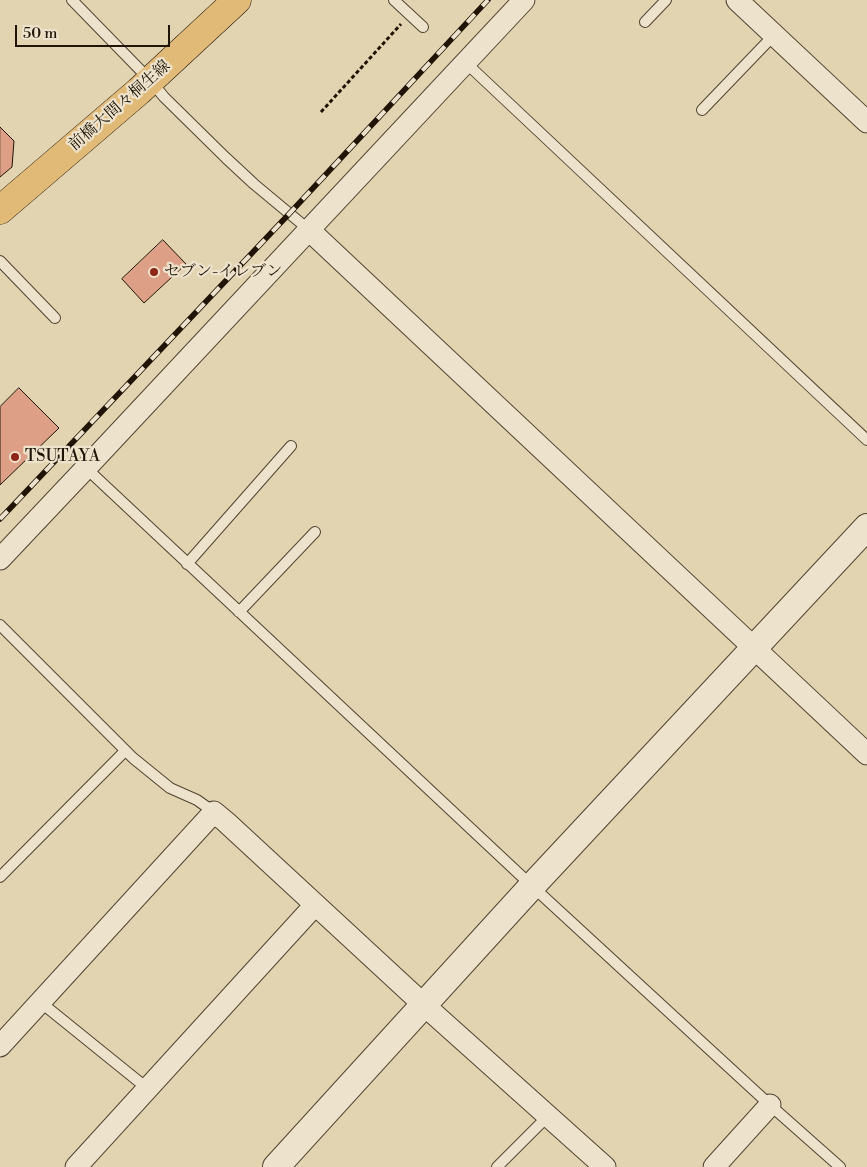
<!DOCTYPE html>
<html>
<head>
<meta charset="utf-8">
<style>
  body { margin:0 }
  #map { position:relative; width:867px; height:1167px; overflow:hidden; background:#e3d4b1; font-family:"Libre Bodoni",serif }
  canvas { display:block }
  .scale { position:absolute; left:15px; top:25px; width:155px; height:22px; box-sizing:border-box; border:2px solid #1f1406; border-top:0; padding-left:6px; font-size:15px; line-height:18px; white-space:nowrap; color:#1f1406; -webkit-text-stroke:4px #ede3cc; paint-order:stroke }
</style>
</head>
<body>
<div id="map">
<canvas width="867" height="1167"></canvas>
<div class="scale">50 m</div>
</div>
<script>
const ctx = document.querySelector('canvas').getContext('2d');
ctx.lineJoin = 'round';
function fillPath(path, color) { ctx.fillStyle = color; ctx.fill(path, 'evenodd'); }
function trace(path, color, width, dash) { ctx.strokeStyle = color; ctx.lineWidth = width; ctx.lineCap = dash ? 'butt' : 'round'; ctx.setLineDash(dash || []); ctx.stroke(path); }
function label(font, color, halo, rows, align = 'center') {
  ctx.font = font + ' "Libre Bodoni","Noto Serif JP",serif'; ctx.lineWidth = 4.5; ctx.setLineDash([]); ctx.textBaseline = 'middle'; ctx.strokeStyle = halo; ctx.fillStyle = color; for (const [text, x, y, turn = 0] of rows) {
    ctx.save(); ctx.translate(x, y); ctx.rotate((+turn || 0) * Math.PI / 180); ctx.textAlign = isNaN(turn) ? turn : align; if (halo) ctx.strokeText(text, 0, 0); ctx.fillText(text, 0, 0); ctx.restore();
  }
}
const building = new Path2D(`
  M0,127l14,14 -2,26 -12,10z
  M163,240l23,24 -42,39 -22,-24z
  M19,388l40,40 -59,57v-78z`);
fillPath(building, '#dda087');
trace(building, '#1f1406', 1);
const service = new Path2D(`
  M72,0l78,80 14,17 62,61 28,26 54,45
  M394,0l29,27
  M645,22l21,-22
  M465,62l402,378
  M702,110l72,-75
  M0,261l55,57
  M86,468l446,418 238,219 70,62
  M187,564l104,-118
  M239,612l76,-80
  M0,625l133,133 37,30 27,12 17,12
  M0,877l125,-126
  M43,1000l1,5 104,84
  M497,1167l51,-51`);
const minor = new Path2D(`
  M737,0l130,122
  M308,229l559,525
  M0,559l86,-91 438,-468
  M0,1046l214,-234 12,10 198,183 181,162
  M76,1167l239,-262
  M714,1167l56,-62`);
const tertiary = new Path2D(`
  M276,1167l256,-281 335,-359`);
const primary = new Path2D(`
  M0,210l139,-119 98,-91`);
trace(service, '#504431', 12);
trace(minor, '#504431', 23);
trace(tertiary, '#504431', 28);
trace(primary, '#1f1406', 29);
trace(new Path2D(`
  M321,112l80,-88`), '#1f1406', 3, [4, 2.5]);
trace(service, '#ede3cc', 10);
trace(minor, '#ede3cc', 21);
trace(tertiary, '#ede3cc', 26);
trace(primary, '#e2ba78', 28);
const rail = new Path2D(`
  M0,519l289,-305 199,-214`);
trace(rail, '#1f1406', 5.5);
trace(rail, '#ede3cc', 4, [11]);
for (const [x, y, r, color] of [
  [154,272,5,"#8f2418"],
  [15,457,5,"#8f2418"]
]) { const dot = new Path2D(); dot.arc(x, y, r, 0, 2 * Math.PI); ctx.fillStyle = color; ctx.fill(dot); trace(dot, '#ede3cc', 2); }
label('16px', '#1f1406', '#ede3cc', [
  ["前橋大間々桐生線",120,106,-41]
]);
label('16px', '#1f1406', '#ede3cc', [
  ["セブン-イレブン",164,272],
  ["TSUTAYA",25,457]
], 'left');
</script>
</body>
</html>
